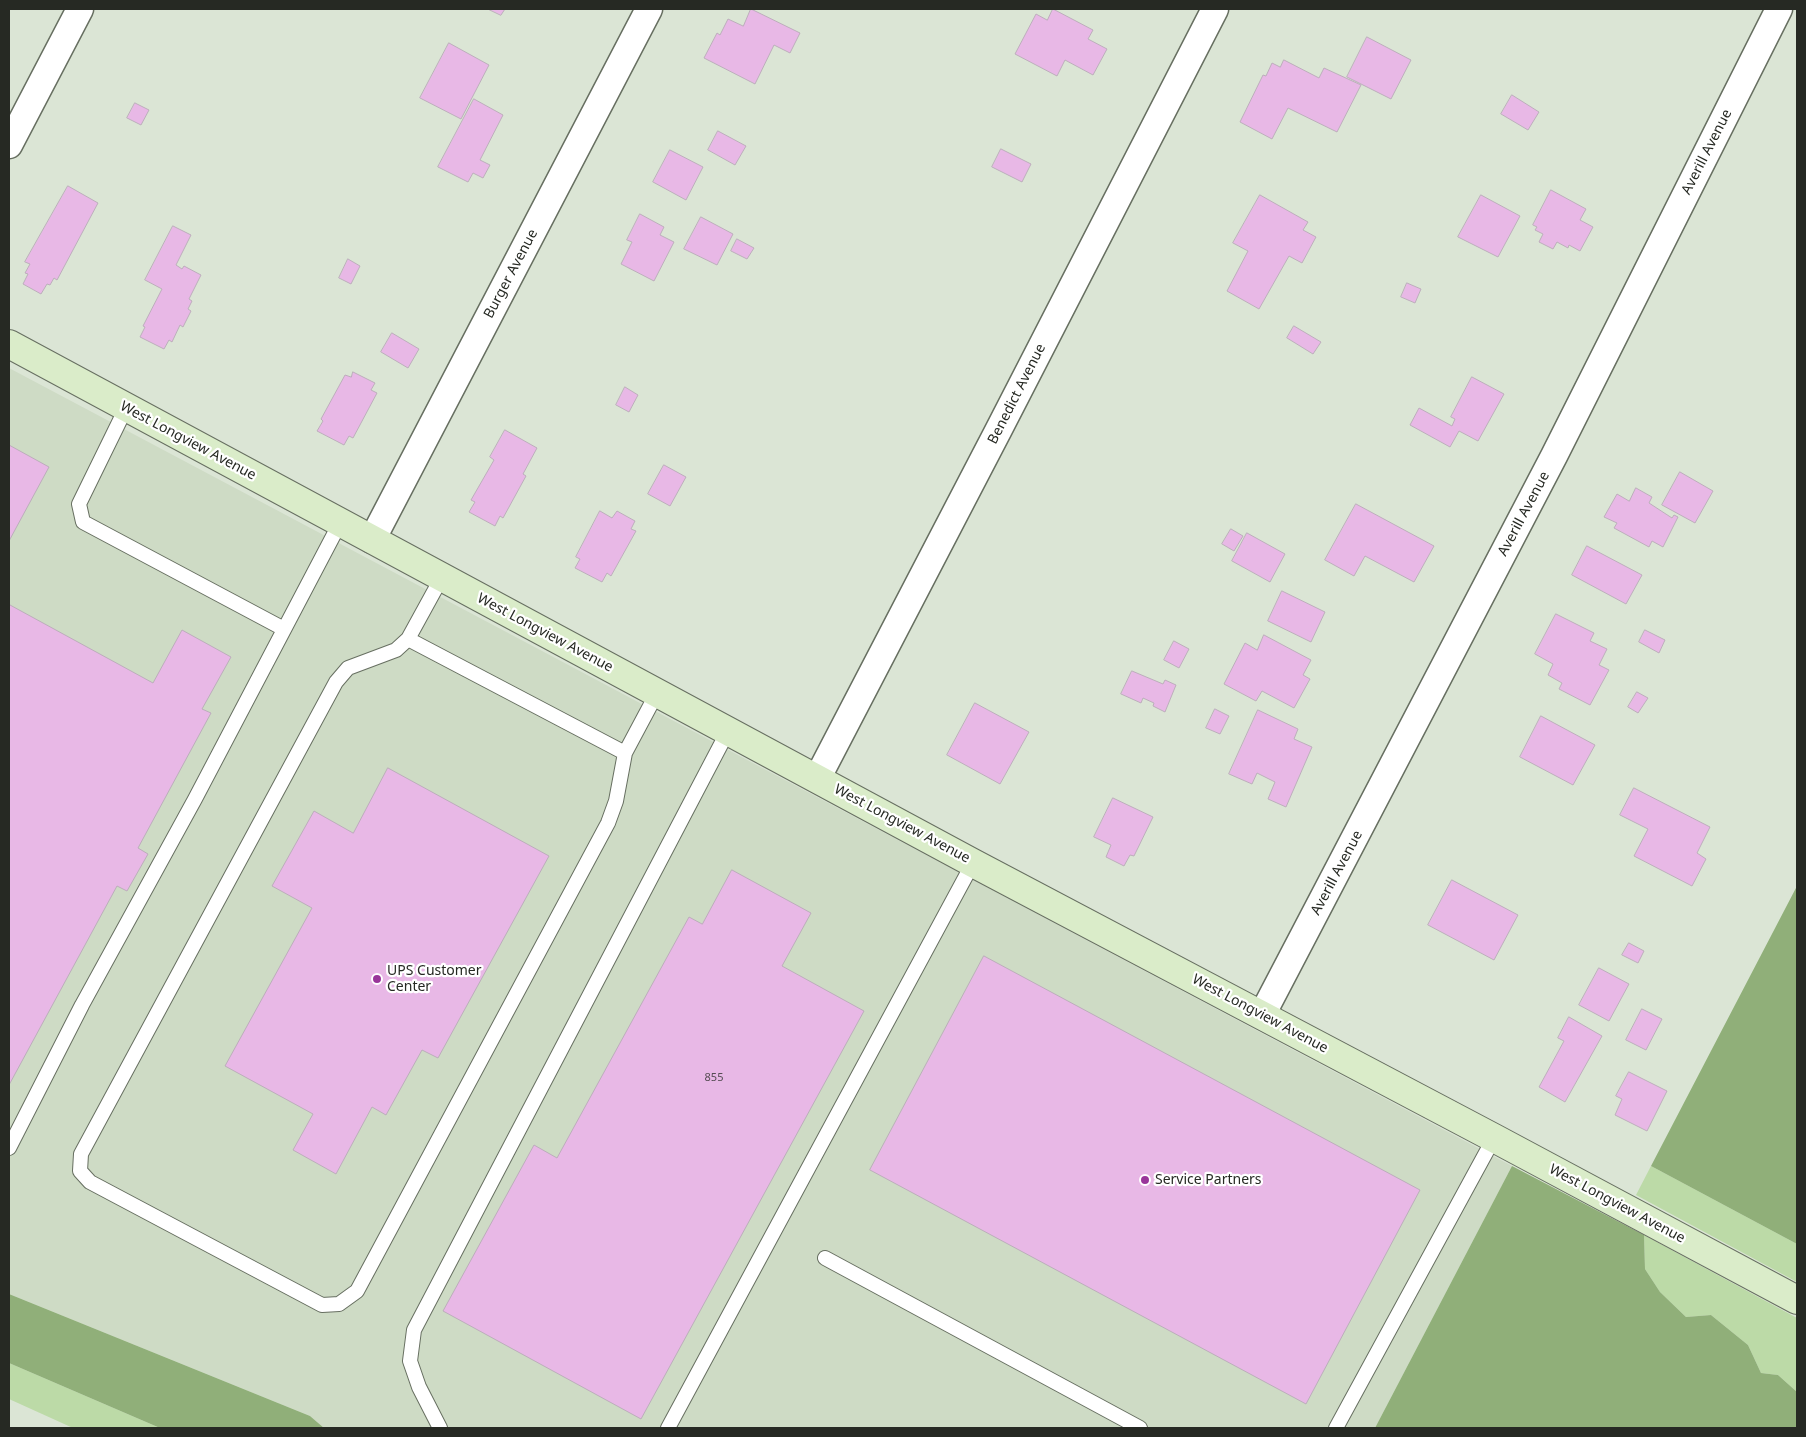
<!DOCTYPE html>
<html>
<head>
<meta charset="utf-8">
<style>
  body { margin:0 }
  #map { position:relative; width:1806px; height:1437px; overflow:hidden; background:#dbe5d5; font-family:"Noto Sans",sans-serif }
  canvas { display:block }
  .frame { position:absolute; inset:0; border:10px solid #262923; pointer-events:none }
</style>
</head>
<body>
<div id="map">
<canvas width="1806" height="1437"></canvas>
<div class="frame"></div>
</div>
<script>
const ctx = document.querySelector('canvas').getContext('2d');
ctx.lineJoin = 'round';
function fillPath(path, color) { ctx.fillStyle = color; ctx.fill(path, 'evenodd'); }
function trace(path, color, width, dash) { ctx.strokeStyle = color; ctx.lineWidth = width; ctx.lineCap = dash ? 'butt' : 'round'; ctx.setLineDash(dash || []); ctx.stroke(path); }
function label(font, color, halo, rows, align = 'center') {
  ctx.font = font + ' "Noto Sans",sans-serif'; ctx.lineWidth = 4.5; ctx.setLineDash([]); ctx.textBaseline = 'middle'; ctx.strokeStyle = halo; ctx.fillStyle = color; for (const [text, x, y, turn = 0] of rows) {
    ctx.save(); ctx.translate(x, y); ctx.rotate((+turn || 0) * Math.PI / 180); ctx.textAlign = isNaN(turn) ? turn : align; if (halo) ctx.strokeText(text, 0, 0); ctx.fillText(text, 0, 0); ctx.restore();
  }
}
fillPath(new Path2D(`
  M9,368l1503,798 -137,262h-1051l-14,-12 -301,-122z`), '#cedbc5');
fillPath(new Path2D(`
  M1651,1166l146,78v38l-161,-87z
  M1644,1235l153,83v74l-19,-17 -17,-2 -13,-28 -37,-30 -25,2 -26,-25 -15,-23z
  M9,1363l151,65h-87l-64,-29z`), '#bcdaa7');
fillPath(new Path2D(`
  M1797,886v358l-146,-78z
  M1512,1166l132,69 1,34 15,23 26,25 25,-2 37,30 13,28 17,2 19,17v36h-422z
  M9,1294l301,122 14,12h-164l-151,-65z`), '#90af79');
const building = new Path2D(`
  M488,9h17l-4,6z
  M751,9l49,24 -10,20 -16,-8 -19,39 -51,-26 13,-25 3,2 8,-16 15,7z
  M1053,9l40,21 -5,9 19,10 -14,26 -28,-15 -8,16 -42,-22 21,-40 11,6z
  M1367,37l44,23 -20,39 -44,-22z
  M449,43l40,22 -28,54 -41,-21z
  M1284,60l35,18 5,-10 37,17 -24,47 -49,-24 -16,31 -32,-17 23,-47 3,1 6,-13 8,4z
  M1512,95l27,17 -11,18 -27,-16z
  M474,99l29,16 -23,45 10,5 -7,13 -10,-5 -5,9 -30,-15z
  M135,103l14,7 -8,15 -14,-7z
  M718,131l28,15 -11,19 -27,-15z
  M1001,149l30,15 -9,18 -30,-15z
  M670,150l33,17 -17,33 -33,-18z
  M68,186l30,17 -41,77 -3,-2 -4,7 -3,-1 -6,10 -18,-10 5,-10 -3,-1 5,-9 -5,-2z
  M1551,190l35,19 -6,11 13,7 -13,24 -11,-6 -1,3 -11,-6 -4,7 -14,-7 4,-8 -8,-4 2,-3 -4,-2z
  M1260,195l48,27 -5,8 13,7 -14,26 -13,-7 -30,53 -32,-18 21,-40 -15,-8z
  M1481,195l39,21 -22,41 -40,-20z
  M640,214l24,13 -4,8 14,7 -20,39 -33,-17 11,-22 -5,-2z
  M701,217l32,17 -16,31 -33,-16z
  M173,226l18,9 -15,30 6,4 2,-3 17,9 -12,24 3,2 -4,8 3,2 -8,16 -3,-2 -8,17 -3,-2 -5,9 -24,-12 5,-10 -2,-1 19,-37 -17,-9z
  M737,239l17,9 -7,11 -16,-8z
  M348,259l12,7 -9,18 -12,-6z
  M1407,283l14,6 -6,14 -14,-6z
  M1294,326l27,16 -8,12 -26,-16z
  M392,333l27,16 -11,19 -27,-16z
  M353,372l22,11 -4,7 6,3 -24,45 -4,-2 -5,9 -27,-14 6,-10 -2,-2 24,-44 6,2z
  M1472,377l32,17 -26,47 -19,-10 -9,16 -40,-22 9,-17 33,18 3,-7 -4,-2z
  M625,387l13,8 -9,17 -13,-7z
  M505,430l32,18 -14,26 3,2 -23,42 -3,-2 -5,10 -26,-14 6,-10 -4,-2 23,-40 -4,-3z
  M9,445l40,22 -40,74z
  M664,465l22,12 -16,29 -22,-12z
  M1680,472l33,19 -18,32 -33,-18z
  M1636,488l16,9 -3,6 23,15 2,-3 4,2 -15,30 -11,-6 -3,6 -35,-19 3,-5 -13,-6 13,-23 12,7z
  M1356,504l78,42 -20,36 -49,-26 -11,20 -29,-16z
  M600,511l12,7 5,-7 18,10 -4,8 5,2 -25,45 -4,-3 -5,9 -27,-14 5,-9 -4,-2z
  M1231,529l12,7 -9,15 -12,-7z
  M1247,533l38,21 -15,28 -38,-21z
  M1587,546l55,29 -16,29 -54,-29z
  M1282,591l43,21 -14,30 -43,-21z
  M10,605l143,78 29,-53 49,27 -29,52 9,4 -73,135 10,6 -21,37 -10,-5 -108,199v-477z
  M1556,614l38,19 -4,8 17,8 -8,16 10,5 -19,35 -31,-16 3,-6 -14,-8 5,-11 -18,-10z
  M1645,630l20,10 -6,13 -20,-11z
  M1264,635l47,25 -8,15 7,4 -16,29 -32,-17 -6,10 -32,-17 21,-41 12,7z
  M1174,641l15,8 -10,19 -15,-8z
  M1132,671l31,13 2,-4 11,5 -11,27 -12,-6 1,-3 -11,-5 -2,5 -20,-9z
  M1637,692l11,6 -10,15 -10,-6z
  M975,703l54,29 -29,52 -53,-29z
  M1215,709l14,7 -9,18 -14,-6z
  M1258,710l40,19 -4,10 18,8 -26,60 -18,-8 7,-17 -18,-9 -5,11 -23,-10z
  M1541,716l54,29 -22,40 -53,-28z
  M388,768l161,88 -111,202 -16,-8 -36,65 -14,-8 -36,67 -43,-24 20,-36 -88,-48 87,-158 -40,-22 42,-75 39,22z
  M1634,788l76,39 -13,26 9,6 -14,27 -58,-30 14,-27 -28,-14z
  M1113,798l40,19 -19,39 -4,-1 -6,11 -18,-9 5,-12 -17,-8z
  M732,870l79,43 -29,53 82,45 -223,408 -198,-108 91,-166 23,13 132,-241 13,7z
  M1452,880l66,35 -24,45 -66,-35z
  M1629,943l15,8 -6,12 -16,-8z
  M984,956l436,234 -114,214 -436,-234z
  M1599,968l30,16 -20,37 -30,-16z
  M1642,1009l20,10 -16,31 -20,-10z
  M1569,1017l33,19 -37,66 -26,-15 25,-46 -6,-3z
  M1629,1072l38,19 -20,40 -32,-16 7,-16 -6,-3z`);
fillPath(building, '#e8b8e6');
trace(building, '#bcaebb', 1);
const lane = new Path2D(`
  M126,408l-47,96 4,18 201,107
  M442,577l-34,62 -12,11 -48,18 -12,14 -255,472 -1,17 10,11 232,123 17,-1 18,-13 251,-468 8,-22 9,-48 32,-60
  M408,639l217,114
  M9,1148l73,-143 113,-206 145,-276
  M825,1258l315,170
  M440,1428l-21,-41 -9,-26 4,-31 314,-599
  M668,1428l305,-565
  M1336,1428l158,-290`);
const street = new Path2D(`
  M9,145l71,-136
  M372,540l277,-531
  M817,779l181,-348 217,-422
  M1262,1015l292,-559 225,-447`);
const secondary = new Path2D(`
  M9,344l964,519 521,275 303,162`);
trace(lane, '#676f61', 16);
trace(street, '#676f61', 29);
trace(secondary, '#676f61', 30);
trace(lane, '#fff', 14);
trace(street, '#fff', 26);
trace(secondary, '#daecc9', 28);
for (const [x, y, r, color] of [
  [377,979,5,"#99359a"],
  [1145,1180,5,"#99359a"]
]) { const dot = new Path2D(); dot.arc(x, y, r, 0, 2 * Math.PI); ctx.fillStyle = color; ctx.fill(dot); trace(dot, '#fff', 2); }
label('11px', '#564d54', null, [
  ["855",714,1078]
]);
label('14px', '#262923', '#fff', [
  ["Averill Avenue",1707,152,-63],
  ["Burger Avenue",511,274,-62],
  ["Benedict Avenue",1017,394,-63],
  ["West Longview Avenue",188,441,28],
  ["Averill Avenue",1524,514,-62],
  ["West Longview Avenue",545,633,28],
  ["West Longview Avenue",902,824,28],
  ["Averill Avenue",1337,873,-62],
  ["West Longview Avenue",1260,1014,28],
  ["West Longview Avenue",1617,1204,28]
]);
label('14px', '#262923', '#fff', [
  ["UPS Customer",387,971],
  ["Center",387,987],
  ["Service Partners",1155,1180]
], 'left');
</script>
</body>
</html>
